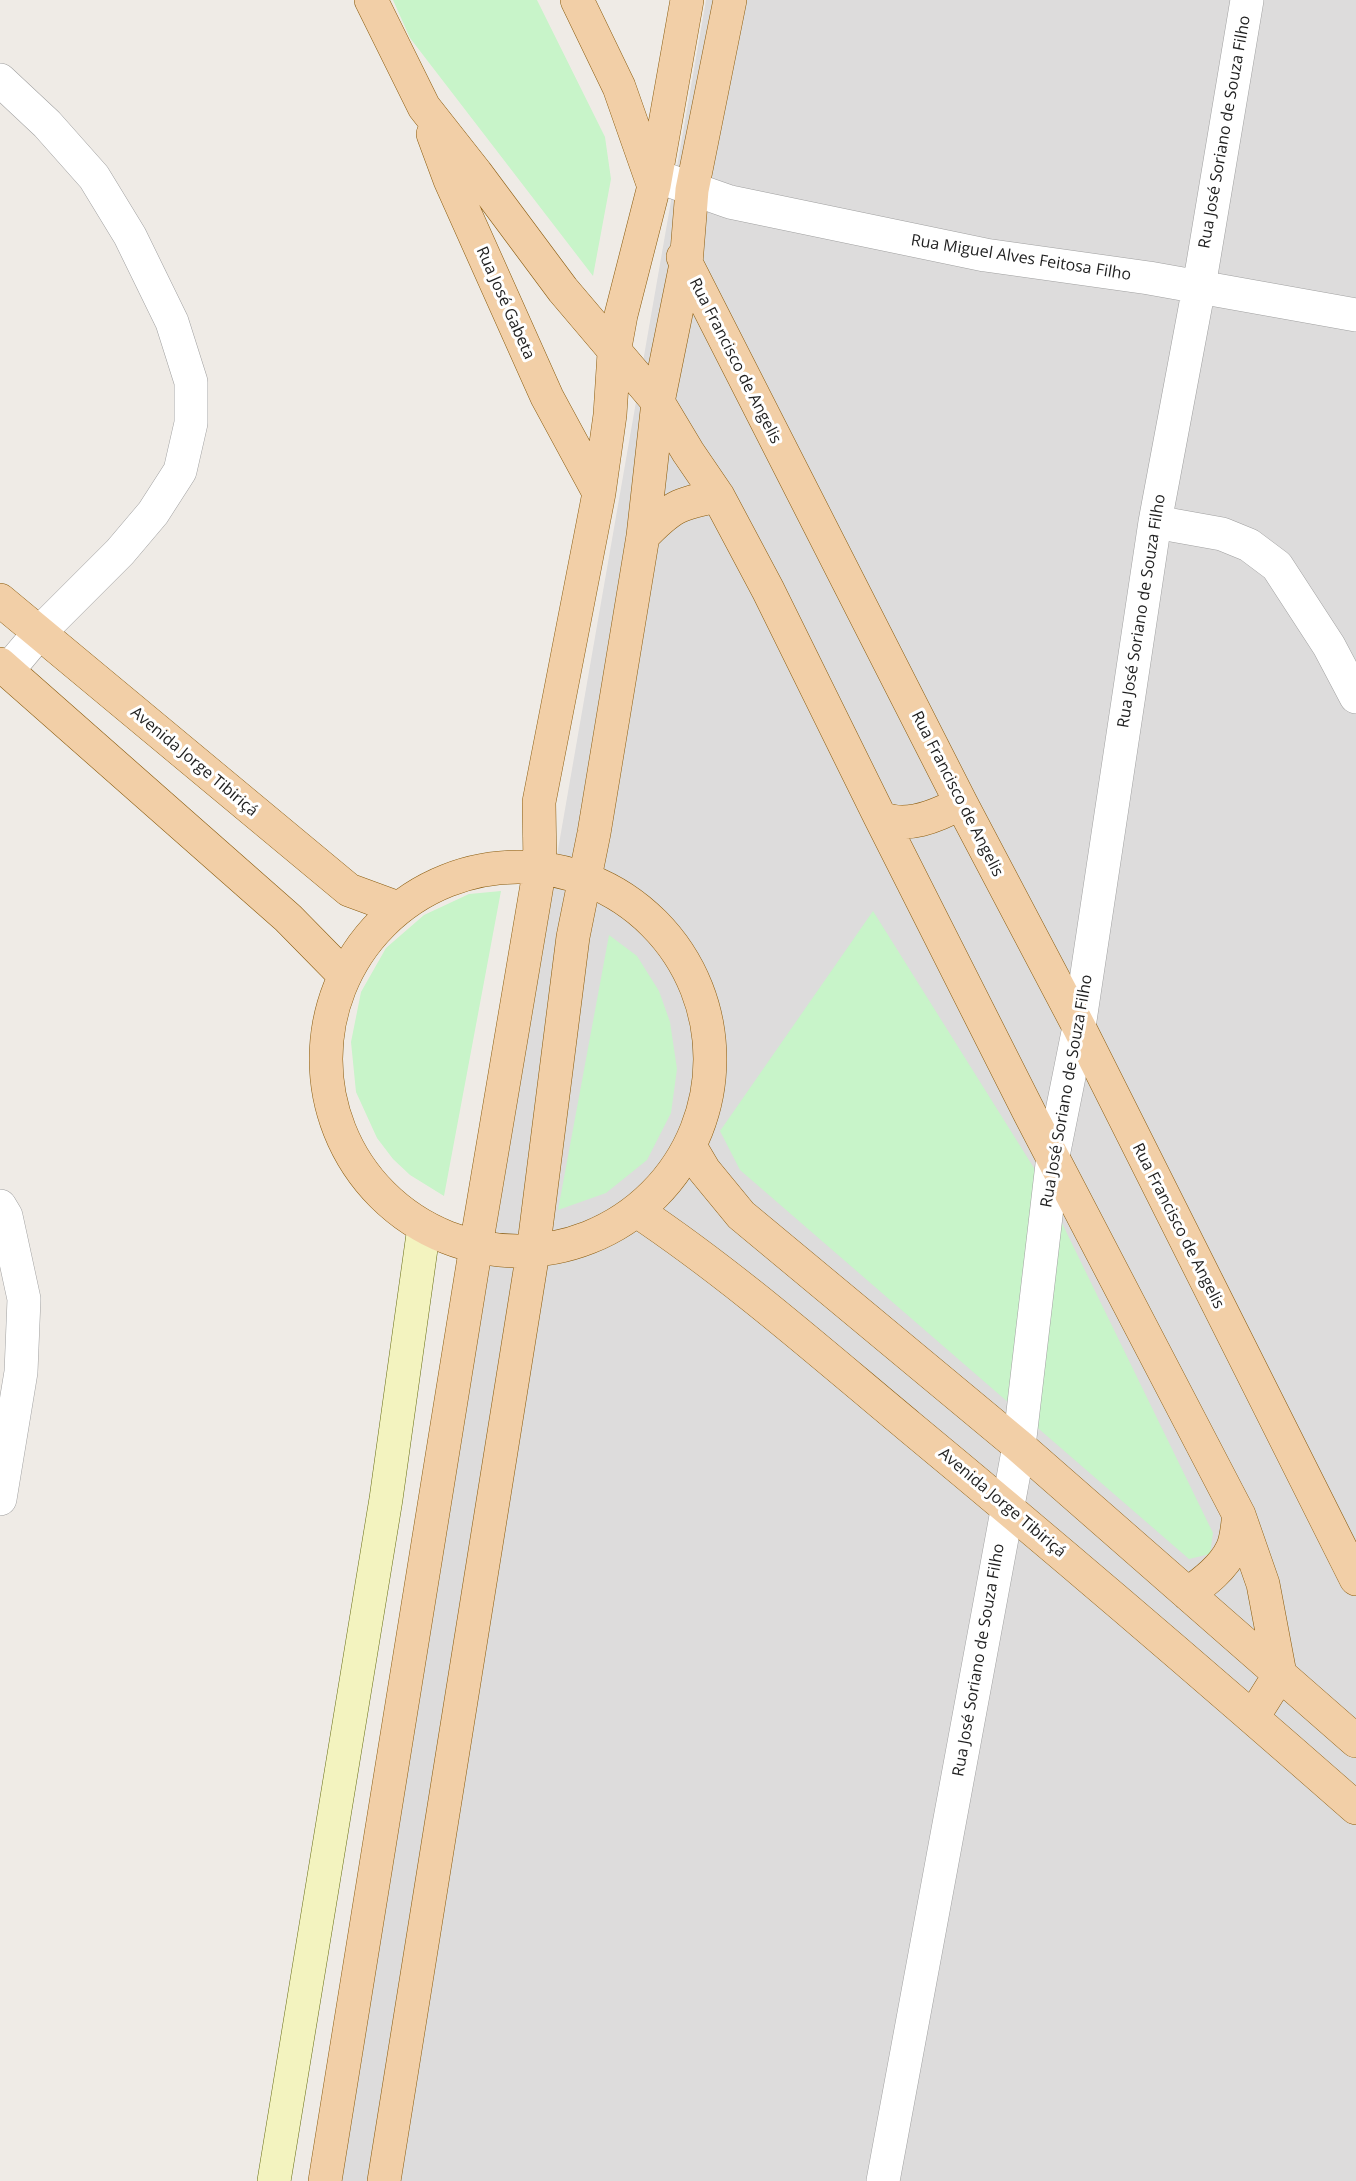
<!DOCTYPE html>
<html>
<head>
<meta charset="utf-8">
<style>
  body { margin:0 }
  canvas { display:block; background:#efebe6 }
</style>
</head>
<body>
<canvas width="1356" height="2181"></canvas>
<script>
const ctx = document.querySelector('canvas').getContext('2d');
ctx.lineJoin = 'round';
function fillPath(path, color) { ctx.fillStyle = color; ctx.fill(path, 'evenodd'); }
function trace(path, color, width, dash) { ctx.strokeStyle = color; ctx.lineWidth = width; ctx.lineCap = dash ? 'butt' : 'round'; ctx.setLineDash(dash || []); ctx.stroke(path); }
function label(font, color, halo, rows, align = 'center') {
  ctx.font = font + ' "Open Sans",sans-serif'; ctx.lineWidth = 6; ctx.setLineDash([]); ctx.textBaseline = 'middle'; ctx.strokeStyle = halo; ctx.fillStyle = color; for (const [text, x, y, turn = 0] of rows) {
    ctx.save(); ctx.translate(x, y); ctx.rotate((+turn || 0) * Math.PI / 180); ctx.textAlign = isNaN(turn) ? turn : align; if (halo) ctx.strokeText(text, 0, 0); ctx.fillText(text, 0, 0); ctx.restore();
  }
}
fillPath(new Path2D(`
  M706,0h650v2181h-1030z`), '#dddcdc');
fillPath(new Path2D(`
  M393,0h144l68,137 6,42 -18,97 -183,-238z
  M501,891l-57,305 -34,-21 -17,-16 -16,-21 -21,-46 -5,-50 10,-50 25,-44 38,-33 45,-21z
  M873,911l166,265 174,357 -3,21 -21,5 -449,-389 -20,-39z
  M609,935l28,21 22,35 11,31 7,47 -6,44 -24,47 -41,33 -48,17z`), '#c8f4c9');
const street = new Path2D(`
  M0,80l47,44 47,53 36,59 42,86 19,60v41l-11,48 -27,42 -33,39 -81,81 -31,37
  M656,176l74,26 255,53 164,23 207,37
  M1155,522l67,12 27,11 28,21 52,80 27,51
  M0,1206l6,10 18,83 -3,73 -21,127
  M883,2181l136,-735 34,-290 26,-129 76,-505 44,-235 48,-287`);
const secondary = new Path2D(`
  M274,2181l112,-682 38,-272`);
const primary = new Path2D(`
  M371,0l53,107 52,66 87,117 95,112 30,50 30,44 50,94 112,227 150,297 209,401 24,69 17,90 -27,43
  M577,0l42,87 34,97
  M433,134l17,46 97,217 52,96
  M683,257l278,546 118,224 277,552
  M643,536c28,-29 36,-33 75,-40
  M0,600l349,290 49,18
  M0,664l288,254 55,56
  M880,817c25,13 57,-1 81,-14
  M326 1059a192 192 0 1 1 384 0a192 192 0 1 1-384 0Z
  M691,1148l13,22 37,45 278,231 337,295
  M637,1211c97,65 184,142 273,216 151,125 299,252 446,381
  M1188,1594c16,-12 35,-26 44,-45 5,-10 5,-23 7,-34
  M325,2181l151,-935 64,-379 -1,-65 60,-309 11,-78 4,-62 7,-38 33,-129 33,-186
  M384,2181l149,-929 40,-315 21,-104 49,-297 15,-134 28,-138 6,-74 38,-190`);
trace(street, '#a0a0a0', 34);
trace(secondary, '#656b10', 34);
trace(primary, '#8a5c0f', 34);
trace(street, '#fff', 33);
trace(secondary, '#f3f3bf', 33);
trace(primary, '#f2cfa7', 33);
label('16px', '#1f1f1f', '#fff', [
  ["Rua José Soriano de Souza Filho",1225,132,-80],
  ["Rua Miguel Alves Feitosa Filho",1021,258,9],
  ["Rua José Gabeta",505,303,66],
  ["Rua Francisco de Angelis",735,361,63],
  ["Rua José Soriano de Souza Filho",1142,611,-81],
  ["Avenida Jorge Tibiriçá",194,762,40],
  ["Rua Francisco de Angelis",957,794,63],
  ["Rua José Soriano de Souza Filho",1067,1091,-80],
  ["Rua Francisco de Angelis",1178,1226,63],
  ["Avenida Jorge Tibiriçá",1002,1503,40],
  ["Rua José Soriano de Souza Filho",979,1660,-80]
]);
</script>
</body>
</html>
